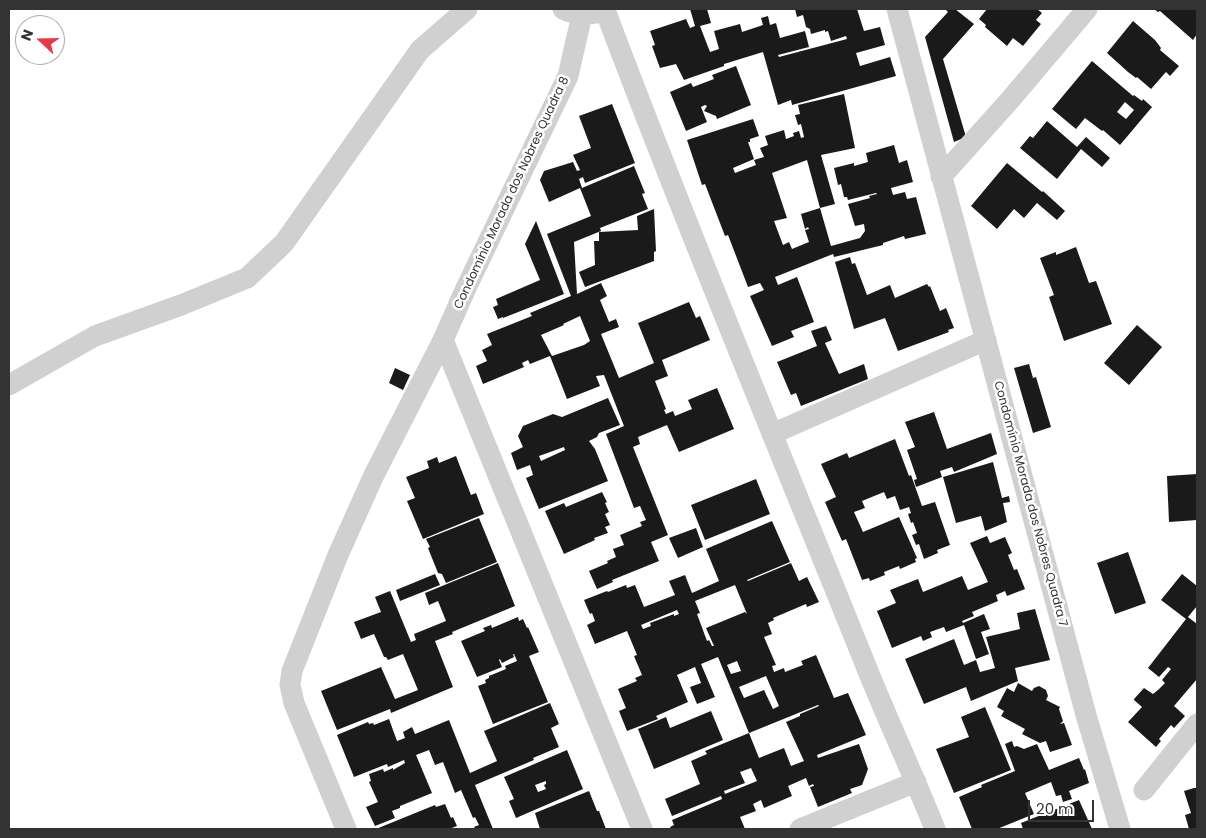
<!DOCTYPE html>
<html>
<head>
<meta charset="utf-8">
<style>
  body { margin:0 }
  #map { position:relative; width:1206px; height:838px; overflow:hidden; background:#fff; font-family:Poppins,sans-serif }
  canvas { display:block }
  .frame { position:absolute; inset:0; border:10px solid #333; pointer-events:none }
  .north { position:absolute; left:15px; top:15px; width:50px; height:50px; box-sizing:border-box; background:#fff; border:1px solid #adadad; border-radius:50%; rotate:291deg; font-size:14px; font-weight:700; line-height:20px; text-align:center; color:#333 }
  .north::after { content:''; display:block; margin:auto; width:18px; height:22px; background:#e63946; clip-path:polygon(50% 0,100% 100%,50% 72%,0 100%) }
  .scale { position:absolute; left:1028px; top:800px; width:66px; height:22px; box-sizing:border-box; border:2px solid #333; border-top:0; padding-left:6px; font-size:15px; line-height:18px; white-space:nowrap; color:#333; -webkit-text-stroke:4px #fff; paint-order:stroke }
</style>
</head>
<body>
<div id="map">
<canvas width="1206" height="838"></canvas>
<div class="frame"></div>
<div class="north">N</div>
<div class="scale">20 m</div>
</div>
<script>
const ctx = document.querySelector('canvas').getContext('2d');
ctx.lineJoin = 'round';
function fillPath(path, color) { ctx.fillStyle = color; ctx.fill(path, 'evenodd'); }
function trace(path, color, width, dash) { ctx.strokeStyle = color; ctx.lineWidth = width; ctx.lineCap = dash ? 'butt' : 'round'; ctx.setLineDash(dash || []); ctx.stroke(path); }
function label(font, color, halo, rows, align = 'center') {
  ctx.font = font + ' Poppins,sans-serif'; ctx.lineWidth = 5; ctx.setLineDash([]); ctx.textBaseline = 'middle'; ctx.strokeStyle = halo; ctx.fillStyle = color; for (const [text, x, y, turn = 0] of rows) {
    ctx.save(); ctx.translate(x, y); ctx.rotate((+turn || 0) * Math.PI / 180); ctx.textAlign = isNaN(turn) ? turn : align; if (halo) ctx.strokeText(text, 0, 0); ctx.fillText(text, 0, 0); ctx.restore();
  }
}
fillPath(new Path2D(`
  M690,9h17l4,14 -11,3 10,26 9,-3 -5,-18 26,-7 2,8 21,-7 -2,-7 7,-2 2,9 6,-2 4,15 25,-7 4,16 -31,8 1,2 68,-18 -1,-3 -15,5 -3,-10 -3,1v-2l-14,4 -1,-5 -4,-2 -3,-12 -6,2 -2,-8h62l7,22 16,-4 5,18 -29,8 4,13 30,-9 6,19 -104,29 -1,-5 -13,5 -15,-53 -39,12v2l-40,14 -8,-16 -16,4 -8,-22 3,-1 -5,-14 36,-12 4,9 5,-2z
  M948,9h7l19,15 -31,35 23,78 -12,5 -29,-105 23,-25 -2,-2z
  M987,9h50l5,4 -6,7 5,4 -18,22 -10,-8 -6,8 -22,-19 1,-2 -7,-6z
  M1154,9h43v25l-4,6 -33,-29 -2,1z
  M1133,21l22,19 6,8 -1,2 19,16 -9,10 -4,-4 -15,17 -14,-12 -1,1 -8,-6 -21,-19z
  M1092,61l41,35 1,-1 8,6 1,-2 9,8 -32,38 -17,-15 -1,1 -17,-13 -9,11 -24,-20zM1125,102l9,8 -8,9 -9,-7z
  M736,66l15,39 -34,14 -1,-3 -12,-5 3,-5 -2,-1 -4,2 6,15 -21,9 -16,-39 21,-9 2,4 21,-8 -2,-4z
  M844,94l11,54 -34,7 14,49 -15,4 -13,-48 -35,13 15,45 -13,3 9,24 6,-3 3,7 17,-7 -4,-12 4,-1 -1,-2 -3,2 -4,-15 19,-6 11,38 29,-8 5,-7 -1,-7 -9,2 -7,-22 22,-6 -1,-2 8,-2 -1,-1 -28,7 -1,-3h-3l-3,-13 -3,1 -4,-17 20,-5v3l14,-4 -2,-9 28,-8 5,18 8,-3 6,22 -22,6 2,7 12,-3 2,7 9,-2 10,37 -21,5 -1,-3 -21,7v2l-49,12 -1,-3 -58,23 3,8 19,-8 17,45 -23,9 3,6 -22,9 -22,-50 14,-6 -4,-7 -12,4 -20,-52 -3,1 -20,-52 -3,1 -15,-45 66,-21 6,17 -9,3v3h-2l6,17 -21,9 2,5 21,-8 -2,-5 10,-3 -4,-9 8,-3 -3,-9 19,-6 2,9 8,-3 -1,-3 6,-2 2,7 3,-1 -3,-13 -3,1 -3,-10 5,-1 -2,-9z
  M612,104l23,59 -50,20 -2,-6 -4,2 3,9 52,-22 11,27 -3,1 6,15 -48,19 1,3 -27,11 3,52 24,-11 6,13 -7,4 9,22 7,-3 3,8 -18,7 18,44 35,-15 -16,-40 51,-21 7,16 4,-2 10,24 -48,20 6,16 -13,5 11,28 -2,1 2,4 7,-3 2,5 17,-7 -4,-9 29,-12 17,41 -55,23 -12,-27 -29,12 2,7 -7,3 35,88 -17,7 8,19 -47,19 1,2 -16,7 -8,-18 19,-8 -1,-2 9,-4 -3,-8 11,-4 -4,-10 22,-9 -2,-4 6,-2 -6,-14 -6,2 -28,-74 18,-8 -20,-51 -8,1 4,10 -33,13 -17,-43 -20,8 -2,-4 -6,3 2,4 -41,17 -7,-18 11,-5 -5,-11 10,-5 -5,-11 45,-18 -2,-3 41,-17 -24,-62 44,-18 -11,-28 -31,14 -9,-22 4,-9 29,-9 4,9 3,-1 -7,-15 18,-7 -12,-32zM580,316l10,25 -6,4 -32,11 -11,-21 23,-10 -1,-1z
  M1047,121l30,26 9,-10 24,21 -8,9 -21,-18 -24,30 -37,-31 10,-12 3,2z
  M1007,163l35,29 1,-1 22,20 -8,9 -20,-17 -13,15 -10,-9 -17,20 -26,-23z
  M654,209l2,42 -2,1v9l-69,26 -6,-15 16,-7 -1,-24h5v-9l39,-2 -1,-14z
  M536,221l28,73 -61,24v-1l-5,2 -5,-12 5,-2 -2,-6 44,-19 -15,-36z
  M1076,247l13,36 7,-2 16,43 -48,17 -15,-44 5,-2 -14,-37 16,-6v3z
  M850,257l2,7 3,-1 12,32 23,-10 5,13 32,-14 2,3 1,-1 10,25 6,-3 8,20 -6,2 1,2 -51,19 -13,-33 -31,11 -19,-67z
  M1137,325l25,22 -33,38 -25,-22z
  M826,326l6,14 -7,3 14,31 25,-10 4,15 -67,27 -5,-13 -5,2 -14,-33 40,-16 -6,-15z
  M1029,364l4,14 3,-1 15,50 -18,6 -19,-65z
  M395,368l15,7 -7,15 -14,-7z
  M608,398l12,27 -21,8 -2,4 -8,4 6,8 13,32 -69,28 -13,-31 7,-3 -3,-10 -13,5 -6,-17 12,-6 -5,-11 5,-10 30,-12 9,3zM564,447l1,3 -24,11 -2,-5z
  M934,412l13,37 44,-16 6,21 -43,18 -2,-5 -12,4 2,6 -26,10 -2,-7 3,-1 -10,-29 8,-3 -10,-25z
  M895,439l14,37 2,-1 11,31 13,-4 15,43 -13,5 1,3 -14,6 -5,-15 -3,1 -4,-10 5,-2 -4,-11 -2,1 -3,-9 3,-1 -2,-6 -9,3 -5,-14 -8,3 -3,-7 -22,9 3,7 -11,4 9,20 36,-15 18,41 -2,1 1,3 -16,7 -1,-3 -15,6 1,3 -15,6 -1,-3 -7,2 -16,-41 -4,2 -17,-39 11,-5 -15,-33 26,-11 2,5z
  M456,456l15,39 5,-2 8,21 -61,25 -16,-38 8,-3 -9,-21 23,-9 -2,-7 3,-1 7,-3 2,6z
  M993,462l9,36 7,-2 1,6 -7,1 4,19 -22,9 -4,-15 -25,7 -13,-46z
  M1197,474v46l-28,2 -2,-46z
  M756,479l14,35 -65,26 -14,-35z
  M602,492l5,10 -2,1 4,9 -4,2 5,11 -5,2 3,6 -14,5 1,2 -31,14 -19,-43 19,-8 2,4z
  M479,518l18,44 -51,21 -4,-9 -4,-1 -10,-25 2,-1 -4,-8z
  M772,521l18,41 -43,18 1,1 43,-18 8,18 8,-4 12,25 -12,5 -1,-3 -33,14 1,2 -6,3 4,11 -8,3 12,28 -4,1 2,6 10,-4 1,4 18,-7 -2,-4 15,-6 18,43 14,-5 18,42 -49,20 1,3 41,-14 9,25 -6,16 -12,4 2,4 -34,14 -8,-20 4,-1 -1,-2 -4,2 -3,-8 -18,8 4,10 -28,12 -3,-8 -8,4 3,7 -16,6 5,12h-74l-1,-2 4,-2 -2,-5 50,-21 -1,-3 -49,20 -7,-17 35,-15 -9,-23 16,-7 -2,-3 44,-18 10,25 25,-10 7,18 13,-5 -18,-39 14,-6v-2l19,-8 -1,-1 -69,28 -31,-76 -17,7 14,33 -18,7 -7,-17 11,-4 -6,-16 -18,8 11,27 -32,14 2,3 -31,12 -8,-20 7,-3 -8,-19 19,-8 -2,-3 7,-3 -8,-19 3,-1 -10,-24 -32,13 -8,-19 8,-4 -3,-8 -2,1 -6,-14 23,-9 1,1 18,-7 1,3 8,-3 9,22 31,-12 -6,-14 16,-6 7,18 27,-12 -13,-32zM735,585l12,29 -2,-2 -39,16 8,18h-2l-3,-6 -2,1 -10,-27 3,-1 -5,-12zM677,610l2,4 -5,2v-2l-24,9 1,3 -8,3 -2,-4zM737,661l4,10 -10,3 -4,-9zM766,676l13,30 -6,3 -9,-19 -20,8 -5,-11zM751,768l6,13 -32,13 -1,-3 21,-8 -5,-11z
  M696,528l7,19 -25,11 -9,-20z
  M987,536l3,7 15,-6 7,16 -4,2 6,15 3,-1 8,20 -18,7 -2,-5 -9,4 2,6 -26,11 2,4 -12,5 1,2 21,-9 6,15 -9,3 8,22 -13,5 -12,-34 -18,7 -2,-5 -14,5 2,5 -9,4 -2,-5 -29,12 -15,-37 19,-8 -6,-13 28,-11 5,13 39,-16 6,14 20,-8 -18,-39z
  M1128,552l18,51 -31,11 -18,-51z
  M498,563l17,43 -63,26 1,2 -18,7 18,46 -62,26 -1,-4 -53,21 -16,-39 60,-24 14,32 23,-9 -15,-36 -15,6 -2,-3h-2l-10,-23 -13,5 -7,-17 27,-10 -6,-15 15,-6 21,51 5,-2 -2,-6 32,-13 -8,-20 -9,4 -4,-12z
  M435,574l5,11 -40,16 -4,-11z
  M1182,574l15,12v20l-9,11 9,7v55l-23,27 11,10 -11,12 -3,-3 -12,14 2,2 -5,6 -28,-25 14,-15 -8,-7v-1l10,-11 9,6 5,-4 7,-7 -3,-3 9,-11 -3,-2 -9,10 -11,-9 38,-49 -25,-19z
  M1035,609l15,51 -35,8 3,13 -47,20 -5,-14 -42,17 -19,-45 49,-20 10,26 12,-5 4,12 15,-4 -9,-31 34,-8 -3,-16z
  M518,617l1,4 4,-2 4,9 1,-1 11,25 -10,4 19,46 -55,22 -15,-38 8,-3 -1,-3 4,-2v-2l17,-7 -1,-3 12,-5 -3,-7h-1l1,3 -12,6 -2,-4 -1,1 3,7 -25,10 -16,-36 24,-10 -2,-3 8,-3 1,3z
  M1018,683l14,8 2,-3 5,-2 7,4 2,6 -2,4 14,7 -1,2 4,12 -3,3 4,-1 8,22 -22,7 -4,-11 -6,2 -18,-9 3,-5 -24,-13 3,-5 -7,-4 10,-19 7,4z
  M550,703l9,21 -8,4 8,19 -26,11 1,2 -59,25 18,44h-18l-1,-2 5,-2 -4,-8 -2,1 -12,-28 -6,3 -12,-31 -8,3 -6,-15 -13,5 16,38 -32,13v2l-8,3 3,7 -20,8 -9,-19 12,-5 -9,-20 2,-1 -2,-7 14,-5 1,3 9,-4v2l12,-7 -1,-3 -16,7 -1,-3 -33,13 -17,-42 31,-13 1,2 4,-1 1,2 15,-6 8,22 8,-3 -2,-6 9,-5 3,7 34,-14 21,53 27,-12 -13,-30z
  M985,707l26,63 -57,23 -18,-44 33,-12 -8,-20z
  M711,711l12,29 -69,29 -16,-40 28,-12 4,11z
  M1012,741l2,6 3,-1 7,3 13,-5 12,26 30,-12 5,12 1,-1 4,14 -20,8 3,8 -9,3 -2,-7 -5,1 -5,-14 -26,11 9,21 -37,15h-25l-13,-32 23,-10 -1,-2 34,-14 -10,-27z
  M567,750l16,39 -67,29 -7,-17 5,-2 -10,-22zM546,781v3l-2,1 2,4 -8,3 -3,-7z
  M1194,788h3v40l-8,1 -4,-14 6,-2 -7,-22z
  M589,791l8,20h2l7,18h-66l-5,-16z
  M1079,800l13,29h-69l-2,-6z
  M445,804l6,14 2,-1 4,9 -8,3h-73l59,-24 1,2z`), '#1a1a1a');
trace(new Path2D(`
  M563,9c11,6 22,6 34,4
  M897,9l189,706 34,114
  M605,10c83,220 173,437 261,656 22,55 47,108 69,163
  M941,177l69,-77 77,-91
  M443,340l199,489
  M9,385l86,-49 86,-31 66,-27 37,-35 136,-193 47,-41
  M772,434l214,-94
  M1144,790l53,-66
  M346,829l-52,-126 -4,-18 2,-14 46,-116 36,-80 69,-135 23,-52 102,-212 14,-61
  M800,829l116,-47`), '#d0d0d0', 21);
label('12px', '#333', '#fff', [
  ["Condomínio Morada dos Nobres Quadra 8",512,193,-65],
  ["Condomínio Morada dos Nobres Quadra 7",1030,504,75]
]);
</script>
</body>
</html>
